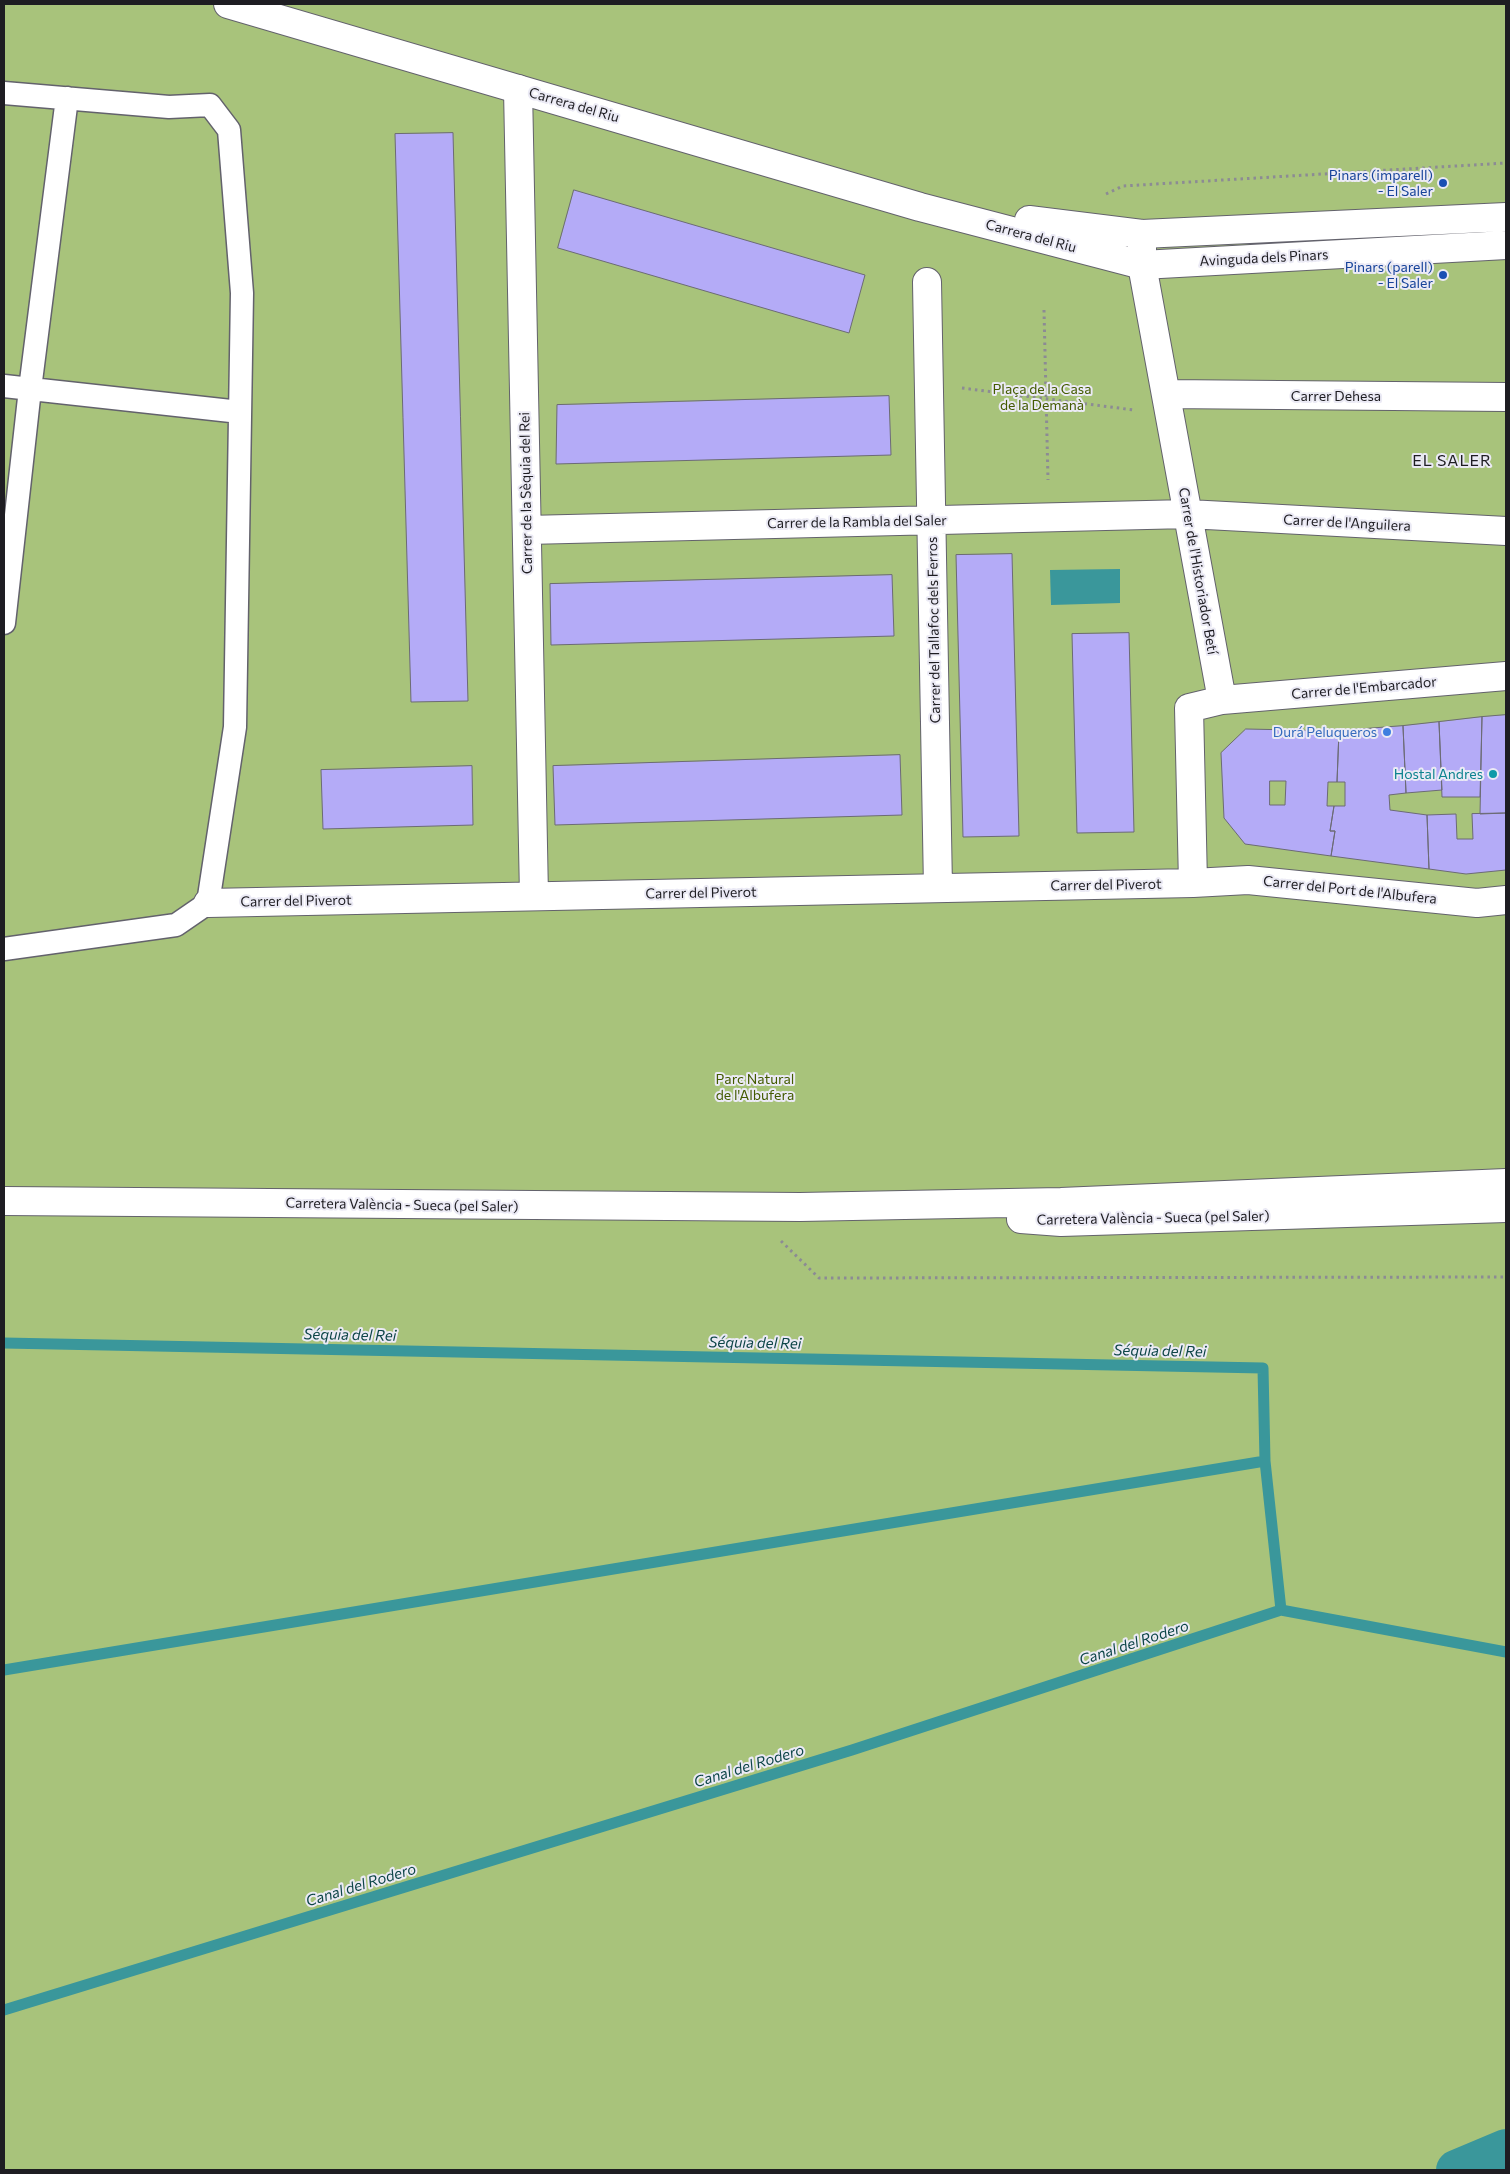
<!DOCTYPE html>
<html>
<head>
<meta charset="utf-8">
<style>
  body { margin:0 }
  #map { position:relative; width:1510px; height:2174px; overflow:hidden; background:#dddce8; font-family:Commissioner,sans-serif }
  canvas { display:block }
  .frame { position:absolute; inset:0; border:5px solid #1e1d22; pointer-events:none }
</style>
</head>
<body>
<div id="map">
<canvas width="1510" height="2174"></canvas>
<div class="frame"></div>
</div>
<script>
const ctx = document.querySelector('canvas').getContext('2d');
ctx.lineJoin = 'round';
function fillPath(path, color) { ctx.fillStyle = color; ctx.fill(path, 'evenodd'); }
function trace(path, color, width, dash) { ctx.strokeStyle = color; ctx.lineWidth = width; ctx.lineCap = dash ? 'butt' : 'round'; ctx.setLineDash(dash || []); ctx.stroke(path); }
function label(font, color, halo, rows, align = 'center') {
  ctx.font = font + ' Commissioner,sans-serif'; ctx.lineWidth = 4; ctx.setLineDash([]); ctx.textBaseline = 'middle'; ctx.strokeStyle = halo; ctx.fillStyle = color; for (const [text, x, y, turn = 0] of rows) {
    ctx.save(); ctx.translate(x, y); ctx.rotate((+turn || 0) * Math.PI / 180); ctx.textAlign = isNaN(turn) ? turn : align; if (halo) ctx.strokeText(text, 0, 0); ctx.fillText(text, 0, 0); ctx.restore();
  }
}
fillPath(new Path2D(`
  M4,4h1502v2166h-1502z`), '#a8c37b');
fillPath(new Path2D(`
  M1120,569v34l-69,2 -1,-35z`), '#3a979b');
trace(new Path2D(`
  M4,1343l1259,25 2,93 16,149
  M4,1670l1261,-209
  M4,2010l848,-260 429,-140 225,42`), '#3a979b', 11);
trace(new Path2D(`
  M1456,2170l50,-21`), '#3a979b', 40);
const building = new Path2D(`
  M453,133l15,568 -57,1 -16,-568z
  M574,190l291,85 -16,58 -291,-85z
  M889,396l2,59 -335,9 1,-59z
  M1012,554l7,282 -56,1 -7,-282z
  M892,575l2,61 -343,9 -1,-61z
  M1129,633l5,199 -57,1 -5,-199z
  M1506,715v98l-26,1 2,-97z
  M1482,717l-2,80h-38l-3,-75z
  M1439,722l3,68 -36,3 -3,-67z
  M1403,726l3,67 -17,2 1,15 37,5 2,54 -98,-13 4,-25h-5l4,-25h11v-24h-8l2,-51z
  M1246,729l93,2 -2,51h-9l-1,24h7l-4,25h5l-4,25 -86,-12 -21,-26 -3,-65zM1270,781h16l-1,24h-15z
  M900,755l2,60 -347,10 -2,-59z
  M472,766l1,59 -150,4 -2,-59z
  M1504,813h2v57l-40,4 -37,-5 -2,-54 29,-1 1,25h16l-1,-25z`);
fillPath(building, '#b4abf7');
trace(building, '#6c6b75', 1);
const service = new Path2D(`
  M4,93l165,14 41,-2 19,25 13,163 -7,434 -27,176 -32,22 -172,24
  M4,386l236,26
  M4,623l26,-234 37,-291`);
const minor = new Path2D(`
  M518,89l16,807
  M1142,234v31l80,435 -33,8 4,175
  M927,282l11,606
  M1166,394l340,3
  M527,530l661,-16 318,17
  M1222,700l284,-24
  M208,903l985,-20 55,-3 229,23 29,-3`);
const tertiary = new Path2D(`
  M228,4l692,203 222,58 364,-20
  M1029,220l113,14 364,-17`);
const primary = new Path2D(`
  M4,1201l796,6 261,-5 445,-19
  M1021,1219l40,3 445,-14`);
trace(service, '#63626c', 25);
trace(minor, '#63626c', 30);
trace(tertiary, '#63626c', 30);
trace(primary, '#63626c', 30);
trace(new Path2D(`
  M1106,194l17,-8 383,-23
  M1044,310l4,170
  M962,388l172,22
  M781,1241l38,37 687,-1`), '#8c8b94', 3, [2.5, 4]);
trace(service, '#fff', 22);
trace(minor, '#fff', 28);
trace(tertiary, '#fff', 28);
trace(primary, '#fff', 28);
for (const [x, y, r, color] of [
  [1443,183,5,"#1a4fb4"],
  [1443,275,5,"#1a4fb4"],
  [1387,732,5,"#3f7fe0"],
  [1493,774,5,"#0f9aa8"]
]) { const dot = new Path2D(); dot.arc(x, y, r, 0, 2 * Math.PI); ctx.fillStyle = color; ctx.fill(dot); trace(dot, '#ebeaf5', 2); }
label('14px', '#1e1d22', '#ebeaf5', [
  ["Carrera del Riu",574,105,16],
  ["Carrera del Riu",1031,236,15],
  ["Avinguda dels Pinars",1264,258,-3],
  ["Carrer Dehesa",1336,396],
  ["Carrer de la Sèquia del Rei",526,493,-91],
  ["Carrer de la Rambla del Saler",857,522,-1],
  ["Carrer de l'Anguilera",1347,523,3],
  ["Carrer de l'Historiador Betí",1198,571,80],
  ["Carrer del Tallafoc dels Ferros",934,630,-91],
  ["Carrer de l'Embarcador",1364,688,-5],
  ["Carrer del Piverot",1106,885,-1],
  ["Carrer del Port de l'Albufera",1350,890,6],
  ["Carrer del Piverot",701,893,-1],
  ["Carrer del Piverot",296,901,-1],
  ["Carretera València - Sueca (pel Saler)",402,1205,1],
  ["Carretera València - Sueca (pel Saler)",1153,1218,-1]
]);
label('14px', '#164399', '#ebeaf5', [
  ["Pinars (imparell)",1433,175],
  ["- El Saler",1433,191],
  ["Pinars (parell)",1433,267],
  ["- El Saler",1433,283]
], 'right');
label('14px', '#435b00', '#ebeaf5', [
  ["Plaça de la Casa",1042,389],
  ["de la Demanà",1042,405],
  ["Parc Natural",755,1079],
  ["de l'Albufera",755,1095]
]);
label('14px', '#366cbe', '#ebeaf5', [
  ["Durá Peluqueros",1377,732]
], 'right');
label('14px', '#0d838f', '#ebeaf5', [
  ["Hostal Andres",1483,774]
], 'right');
label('italic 15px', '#0d4547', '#ebeaf5', [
  ["Séquia del Rei",350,1335,1],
  ["Séquia del Rei",755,1343,1],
  ["Séquia del Rei",1160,1351,1],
  ["Canal del Rodero",1134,1643,-18],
  ["Canal del Rodero",749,1766,-17],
  ["Canal del Rodero",361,1885,-17]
]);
ctx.letterSpacing = '1px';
label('16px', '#1e1d22', '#ebeaf5', [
  ["EL SALER",1452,461]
]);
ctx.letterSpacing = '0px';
</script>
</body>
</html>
